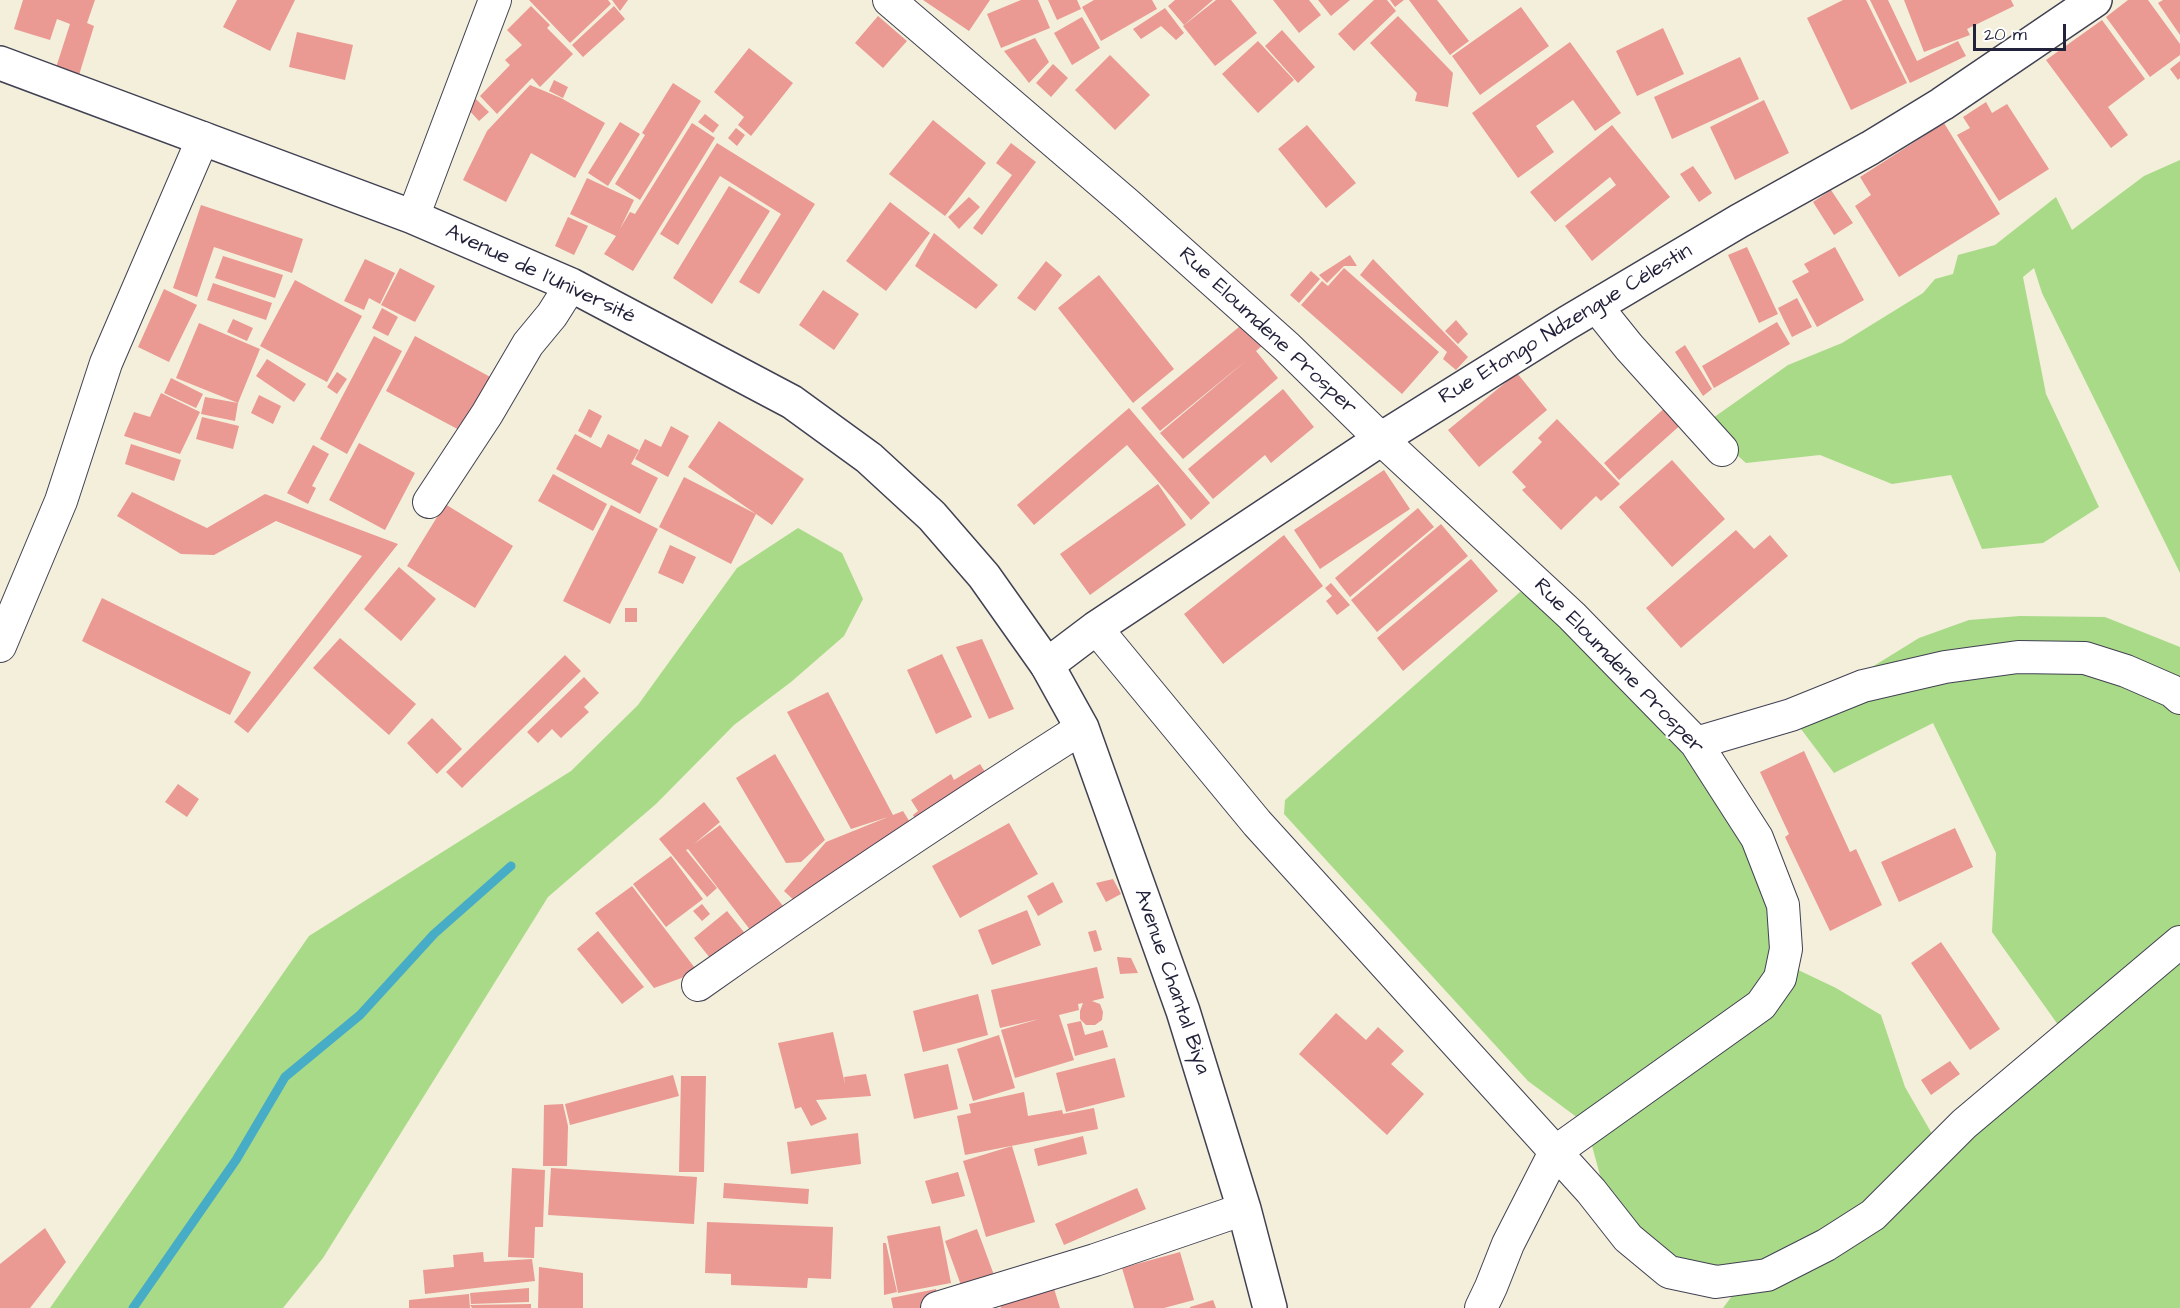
<!DOCTYPE html>
<html>
<head>
<meta charset="utf-8">
<style>
  body { margin:0 }
  #map { position:relative; width:2180px; height:1308px; overflow:hidden; background:#f3efdb; font-family:"Architects Daughter",sans-serif }
  canvas { display:block }
  .scale { position:absolute; left:1973px; top:24px; width:93px; height:27px; box-sizing:border-box; border:3px solid #22223b; border-top:0; padding-left:8px; font-size:18px; line-height:21px; white-space:nowrap; color:#22223b; -webkit-text-stroke:4px #fff; paint-order:stroke }
</style>
</head>
<body>
<div id="map">
<canvas width="2180" height="1308"></canvas>
<div class="scale">20 m</div>
</div>
<script>
const ctx = document.querySelector('canvas').getContext('2d');
ctx.lineJoin = 'round';
function fillPath(path, color) { ctx.fillStyle = color; ctx.fill(path, 'evenodd'); }
function trace(path, color, width, dash) { ctx.strokeStyle = color; ctx.lineWidth = width; ctx.lineCap = dash ? 'butt' : 'round'; ctx.setLineDash(dash || []); ctx.stroke(path); }
function label(font, color, halo, rows, align = 'center') {
  ctx.font = font + ' "Architects Daughter",sans-serif'; ctx.lineWidth = 4.5; ctx.setLineDash([]); ctx.textBaseline = 'middle'; ctx.strokeStyle = halo; ctx.fillStyle = color; for (const [text, x, y, turn = 0] of rows) {
    ctx.save(); ctx.translate(x, y); ctx.rotate((+turn || 0) * Math.PI / 180); ctx.textAlign = isNaN(turn) ? turn : align; if (halo) ctx.strokeText(text, 0, 0); ctx.fillText(text, 0, 0); ctx.restore();
  }
}
fillPath(new Path2D(`
  M2180,160v413l-138,-280 -8,-25 -11,9 23,117 53,113 -56,36 -61,6 -31,-74 -59,9 -72,-29 -74,8 -43,-38 85,-60 54,-22 81,-50 12,-14 18,-5 5,-19 37,-10 61,-48 16,33 72,-54z
  M798,528l44,25 21,46 -19,37 -53,46 -57,43 -78,79 -108,93 -225,361 -40,50h-233l259,-372 262,-165 67,-66 99,-137z
  M1520,592l55,17 138,143 81,216 42,20 45,27 24,72 34,59 127,-110 -74,-104 4,-79 -63,-130 -99,50 -36,-48 32,-32 89,-55 50,-18 51,-4 85,1 75,30v661h-457l15,-20 -55,-7 -60,-51 -23,-55 -14,-51 -58,-43 -244,-267 1,-14z`), '#a9da88');
trace(new Path2D(`
  M133,1308l103,-148 49,-83 75,-62 74,-81 77,-68`), '#47acc6', 9);
fillPath(new Path2D(`
  M23,0h72l-8,23 7,3 -18,59 -23,-8 17,-53 -13,-5 -7,21 -36,-11z
  M237,0h58l-25,51 -47,-24z
  M529,0h79l3,4 -41,39z
  M612,0h16l-8,11z
  M923,0h67l-21,31z
  M1021,0h17l12,28 -49,20 -14,-34z
  M1048,0h29l4,9 -24,11z
  M1094,0h58l5,9 -56,32 -19,-34z
  M1175,0h38l-29,25 -16,-19z
  M1216,0h15l26,33 -42,33 -32,-40z
  M1273,0h36l12,15 -22,18z
  M1318,0h32l-19,16z
  M1374,0h13l9,11 -42,40 -16,-17z
  M1390,0h14l-9,7z
  M1409,0h28l32,41 -19,14z
  M1843,0h23l41,83 -56,27 -44,-92z
  M1870,0h18l29,61 41,-20 8,15 -56,27z
  M1904,0h107l3,6 -47,23 3,6 -46,17z
  M2128,0h20l32,44v11l-30,22 -44,-60z
  M2163,0h17v35l-22,-32z
  M531,6l19,19 -3,3 26,26 -33,33 -8,-9 -35,36 -17,-18 30,-31 -5,-5 17,-15 -15,-15z
  M614,6l11,13 -42,38 -11,-12z
  M1521,7l28,39 -69,49 -28,-39z
  M1165,8l19,25 -8,7 -15,-14 -20,13 -8,-10z
  M878,16l29,25 -24,27 -28,-25z
  M1398,16l55,57 -5,34 -33,-6 2,-8 -47,-50z
  M1082,17l18,31 -28,17 -18,-32z
  M2102,20l43,59 -37,28 20,28 -17,13 -65,-88z
  M1663,28l21,46 -47,22 -21,-45z
  M1282,30l33,37 -17,16 -33,-37z
  M297,32l56,13 -8,35 -56,-13z
  M1035,38l14,24 -20,21 -25,-32z
  M1258,41l36,39 -36,33 -36,-39z
  M1570,42l51,71 -26,18 -22,-31 -37,26 18,26 -36,26 -46,-65z
  M749,48l44,35 -42,53 -13,-11 6,-8 -30,-25z
  M1110,55l40,40 -35,35 -40,-40z
  M1740,57l19,42 -87,40 -18,-42z
  M2180,61v17l-2,2 -8,-11z
  M1053,64l15,14 -17,19 -15,-14z
  M554,80l14,7 -5,11 -14,-7z
  M673,83l28,18 -61,99 -25,-16 30,-49 -3,-2z
  M530,85l31,13 44,25 -30,55 -44,-25 -25,49 -43,-22 24,-49z
  M476,99l13,13 -10,9 -12,-13z
  M1764,100l25,53 -54,27 -25,-53z
  M1986,102l6,11 15,-9 42,65 -50,32 -42,-66 13,-7 -7,-11z
  M705,114l14,11 -6,8 -15,-11z
  M933,120l53,43 -41,53 -56,-42z
  M620,122l20,12 -32,52 -20,-13z
  M692,123l23,15 -82,133 -29,-17 12,-18 -46,-22 17,-36 47,22 -14,29 10,-17 5,2z
  M1944,123l56,91 -101,63 -44,-71 16,-11 -11,-18z
  M1307,125l49,58 -30,25 -48,-59z
  M1612,125l58,72 -78,64 -27,-35 51,-41 -6,-8 -55,45 -25,-30z
  M736,128l9,7 -8,11 -9,-8z
  M717,143l98,61 -56,90 -20,-12 42,-68 -61,-38 -42,69 -18,-11z
  M1011,143l25,19 -54,73 -9,-7 39,-53 -16,-12z
  M1693,166l19,27 -13,9 -19,-28z
  M729,186l41,25 -58,93 -39,-26z
  M1831,190l22,33 -19,12 -21,-33z
  M969,197l11,10 -21,22 -11,-12z
  M890,202l40,31 -44,58 -40,-30z
  M201,205l102,34 -11,34 -78,-26 -17,50 -24,-9z
  M568,217l20,9 -14,29 -19,-9z
  M934,233l64,52 -22,24 -61,-43z
  M1747,247l31,67 -19,9 -31,-68z
  M1835,247l29,53 -47,27 -25,-46 17,-9 -5,-8z
  M1350,255l7,11h-13l-17,17 -8,-8z
  M223,256l60,19 -8,23 -60,-20z
  M365,259l30,14 -15,31 -11,-6 -5,12 -20,-9z
  M1373,259l95,98 -12,13 -13,-11 4,-7 -87,-77z
  M1046,261l16,14 -27,36 -18,-13z
  M400,268l35,18 -20,36 -34,-17z
  M1344,268l95,84 -37,42 -101,-89 21,-24 6,5z
  M1311,271l9,8 -21,24 -9,-8z
  M1099,275l75,94 -41,34 -75,-95z
  M295,280l67,36 -35,66 -67,-36z
  M213,283l59,20 -6,17 -59,-20z
  M164,289l33,16 -28,57 -31,-15z
  M823,290l36,24 -25,36 -35,-25z
  M1797,298l15,29 -20,10 -14,-29z
  M382,308l16,9 -10,19 -16,-8z
  M233,319l20,9 -6,13 -20,-9z
  M1456,320l12,14 -10,10 -13,-13z
  M1245,322l19,22 -8,7 22,27 -95,81 -23,-26 88,-74 -88,72 -19,-23z
  M1777,322l13,22 -76,44 -12,-22z
  M199,323l61,26 -22,54 -3,18 -34,-7 4,-17 33,6 -62,-25z
  M374,336l28,15 -55,103 -27,-15z
  M415,336l79,43 -29,54 -79,-42z
  M1685,345l27,44 -9,7 -28,-44z
  M267,359l39,25 -12,18 -38,-26z
  M337,372l10,7 -10,15 -10,-7z
  M1517,373l30,37 -68,57 -31,-37z
  M171,378l32,16 -7,14 -32,-15z
  M1283,389l31,38 -43,36 -6,-8 -52,44 -25,-30z
  M161,393l39,19 -20,42 -56,-18 10,-24 16,5z
  M259,395l22,11 -8,18 -22,-11z
  M1669,404l16,17 -66,59 -15,-17z
  M1129,408l81,95 -19,17 -64,-75 -93,80 -17,-20z
  M589,409l13,7 -11,22 -13,-7z
  M202,417l37,9 -6,23 -37,-10z
  M1557,419l63,65 -19,17 -5,-5 -35,34 -39,-40 4,-3 -14,-15 30,-30 -4,-4z
  M719,421l85,58 -32,46 -84,-58z
  M671,426l18,10 -21,41 -33,-18 10,-20 16,8z
  M575,434l26,14 7,-14 31,16 -8,14 27,14 -18,36 -84,-45z
  M359,443l56,30 -30,57 -56,-30z
  M131,444l50,16 -7,21 -49,-17z
  M313,445l16,9 -17,32 4,2 -8,16 -21,-11z
  M1672,460l53,59 -53,48 -53,-60z
  M1384,470l26,39 -90,60 -26,-39z
  M553,474l54,30 -14,27 -55,-30z
  M684,477l72,37 -25,50 -72,-37z
  M1158,484l28,41 -96,70 -30,-41z
  M132,492l75,36 58,-34 133,50 -150,189 -14,-11 128,-166 -86,-35 -62,34 -33,-1 -64,-38z
  M445,504l68,42 -38,62 -68,-42z
  M611,505l47,24 -48,95 -47,-23z
  M1418,508l16,19 -84,70 -15,-19z
  M1441,524l27,32 -91,76 -26,-32z
  M1736,530l18,19 16,-14 18,21 -107,92 -35,-40z
  M1284,535l39,51 -100,78 -39,-50z
  M670,545l26,12 -13,27 -25,-11z
  M1471,559l27,32 -95,80 -26,-33z
  M399,567l37,32 -35,42 -37,-32z
  M1331,583l19,22 -13,10 -11,-14 6,-5 -7,-8z
  M102,598l149,74 -21,43 -148,-74z
  M625,608h12v14h-12z
  M340,638l76,66 -27,31 -76,-67z
  M982,639l32,70 -25,10 -33,-72z
  M942,654l30,63 -36,17 -29,-64z
  M565,655l16,16 -119,117 -16,-16z
  M584,677l15,16 -15,14 5,5 -28,26 -9,-9 -14,14 -11,-11z
  M828,692l65,123 10,-4 13,21 -119,71 -13,-12 42,-49 62,-25 -37,12 -64,-117z
  M432,718l30,31 -25,25 -30,-31z
  M1804,751l46,101 6,-3 26,56 -52,26 -45,-94 4,-3 -29,-62z
  M775,754l50,86 -24,22 -15,1 -50,-85z
  M980,764l9,14 -72,45 -4,-8 5,-4 -7,-11 40,-26 3,6z
  M178,784l21,15 -12,18 -22,-15z
  M704,802l16,20 -26,22 26,-19 63,81 -32,25 -63,-82 -2,1 31,38 -10,9 -48,-58z
  M1009,823l29,51 -78,44 -28,-52z
  M1955,828l18,39 -74,35 -18,-40z
  M671,856l32,43 -37,28 -33,-43z
  M1113,879l8,15 -15,8 -10,-19z
  M1053,882l10,20 -25,14 -11,-20z
  M632,886l66,86 -44,16 -59,-75z
  M702,904l8,10 -8,7 -9,-10z
  M1027,910l14,35 -49,20 -14,-35z
  M727,911l24,30 -33,27 -24,-30z
  M1096,930l6,20 -8,2 -6,-20z
  M598,931l46,56 -22,17 -45,-55z
  M1941,942l59,87 -30,21 -59,-87z
  M1117,957l14,1 7,15 -18,1z
  M1097,967l7,31 -12,3 8,3 3,8 -1,8 -7,5h-9l-6,-6v-8l3,-8 -5,1 1,6 -20,5 15,45 -59,18 -14,-48 38,-11 -39,9 -9,-38z
  M978,994l10,41 -65,17 -10,-41z
  M1336,1013l30,27 12,-13 26,24 -13,13 33,30 -37,41 -88,-81z
  M1081,1021l4,14 18,-5 5,17 -33,9 -8,-32z
  M833,1032l12,52 -1,-7 22,-3 5,22 -55,4 11,19 -16,7 -10,-19 -6,2 -17,-66z
  M999,1035l16,53 -42,13 -16,-52z
  M1115,1058l10,39 -59,15 -10,-39z
  M1950,1061l10,13 -29,21 -10,-15z
  M948,1064l10,45 -44,10 -10,-45z
  M673,1075l6,21 -109,29 -5,-21z
  M681,1076h25l-2,96h-25z
  M1024,1092l4,24 34,-6 1,4 31,-6 4,21 -133,26 -8,-39 14,-3 -2,-9z
  M563,1104l5,22 -1,40h-24l1,-61z
  M858,1133l3,31 -70,10 -4,-32z
  M1083,1136l4,18 -49,12 -4,-17z
  M1012,1146l23,76 -49,15 -23,-76z
  M512,1168l33,2 -2,57h-8l-1,31 -26,-1z
  M551,1168l146,9 -3,47 -146,-9z
  M958,1172l7,24 -33,8 -7,-23z
  M724,1183l85,6 -1,15 -85,-6z
  M1137,1188l9,21 -82,36 -9,-21z
  M707,1222l126,5 -2,52 -23,-1 -1,10 -76,-3v-11l-26,-1z
  M940,1226l11,57 -53,10 -11,-57z
  M45,1228l21,34 -36,46h-30v-44z
  M977,1229l17,46 -32,13 -17,-47z
  M883,1243h3l11,49 -13,3z
  M483,1252l1,10 48,-3 3,22 -110,13 -2,-24 31,-3 -1,-12z
  M1180,1252l14,48 -30,8h-30l-12,-40z
  M539,1267l44,6v35h-45z
  M1051,1279l9,29h-59l-3,-12z
  M529,1288v14l-58,2 -1,-11z
  M936,1289l3,15 -18,4h-28l-2,-10z
  M469,1294l1,14h-61v-8z
  M1213,1300l3,8h-26v-1z
  M531,1304v4h-59l-2,-3z`), '#ea9993');
const minor = new Path2D(`
  M889,0l238,204 160,143 94,92 191,177 124,127 61,95 26,67 3,44 -6,29 -19,27 -206,147 -47,92 -17,43 -10,21
  M413,217l82,-217
  M1596,306l33,41 93,103
  M429,502l58,-88 41,-70 24,-29 19,-30
  M1096,628l161,195 334,368 37,47 41,34 47,10 51,-7 59,-30 47,-30 91,-91 216,-182
  M0,646l61,-145 45,-138 97,-225
  M1696,743l95,-28 72,-29 82,-19 73,-10 67,1 41,13 46,20 8,7
  M698,985c126,-89 254,-174 384,-257
  M937,1308l158,-48 149,-51`);
const tertiary = new Path2D(`
  M1047,665l49,-37 285,-189 186,-116 172,-102 131,-73 72,-44 153,-104`);
const secondary = new Path2D(`
  M0,63l413,154 158,68 221,117 77,56 63,58 52,60 63,89 35,63 101,283 61,198 26,99`);
trace(minor, '#414153', 34);
trace(tertiary, '#414153', 36);
trace(secondary, '#414153', 36);
trace(minor, '#fff', 32);
trace(tertiary, '#fff', 33);
trace(secondary, '#fff', 33);
label('21px', '#22223b', '#fff', [
  ["Avenue de l'Université",540,275,25],
  ["Rue Etongo Ndzengue Célestin",1566,325,-31],
  ["Rue Eloumdene Prosper",1267,332,43],
  ["Rue Eloumdene Prosper",1618,667,46],
  ["Avenue Chantal Biya",1171,982,71]
]);
</script>
</body>
</html>
